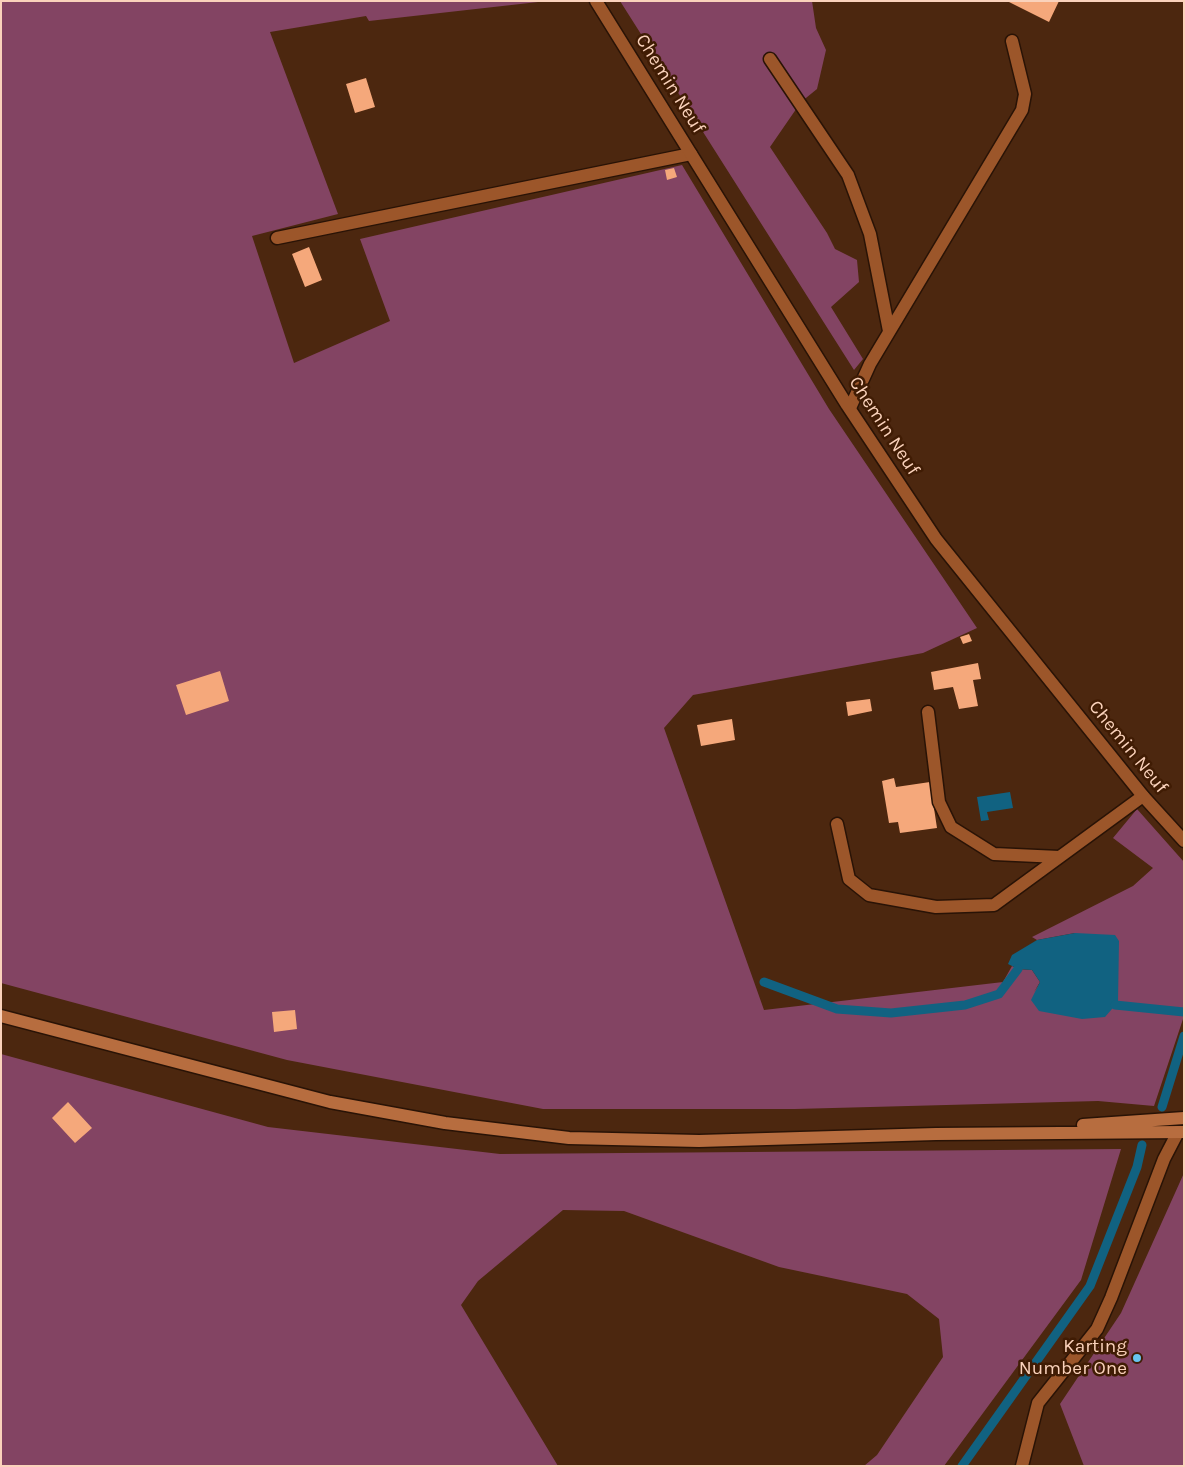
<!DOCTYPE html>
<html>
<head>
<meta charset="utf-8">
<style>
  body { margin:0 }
  #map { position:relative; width:1185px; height:1467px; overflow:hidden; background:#4c270f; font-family:Karla,sans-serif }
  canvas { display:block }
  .frame { position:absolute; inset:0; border:2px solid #fad2bb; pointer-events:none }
</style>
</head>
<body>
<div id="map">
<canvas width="1185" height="1467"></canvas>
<div class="frame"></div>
</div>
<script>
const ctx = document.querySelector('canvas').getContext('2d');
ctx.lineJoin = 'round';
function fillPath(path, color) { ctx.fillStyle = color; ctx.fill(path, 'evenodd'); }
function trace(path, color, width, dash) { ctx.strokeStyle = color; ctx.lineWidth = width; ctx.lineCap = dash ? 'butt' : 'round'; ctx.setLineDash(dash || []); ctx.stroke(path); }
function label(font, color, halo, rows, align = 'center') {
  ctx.font = font + ' Karla,sans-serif'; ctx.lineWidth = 5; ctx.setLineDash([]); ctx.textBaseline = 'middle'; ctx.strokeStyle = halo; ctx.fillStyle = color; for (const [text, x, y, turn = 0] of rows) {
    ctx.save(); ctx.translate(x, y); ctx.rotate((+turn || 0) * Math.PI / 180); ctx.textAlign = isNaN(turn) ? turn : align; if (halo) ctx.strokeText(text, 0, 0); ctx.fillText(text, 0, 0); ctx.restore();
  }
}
fillPath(new Path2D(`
  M1,1h546l-178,20 -3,-5 -96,16 68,182 -86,22 42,127 96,-42 -30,-82 322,-74 147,244 148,219 -54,25 -230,42 -29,33 100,282 239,-28 9,-16 6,3 14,1 8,12 -6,10 41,-59 -38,7 -5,-3 101,-51 20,-18 -40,-30 24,-29 47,53v154l-30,90 -56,-5 -303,8h-252l-256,-49 -286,-77z
  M620,1h192l4,27 10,22 -9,39 -16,13 -31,45 57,86 8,16 22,11 2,22 -28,25 32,52 -9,11z
  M1,1054l267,73 232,27 621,-5 -40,131 -137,186h-80l13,-11 66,-98 -4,-38 -32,-25 -128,-27 -155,-56 -61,-1 -85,71 -17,24 97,161h-557z
  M1184,1173v293h-100l-24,-62 61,-91z`), '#834463');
fillPath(new Path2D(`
  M1010,792l3,16 -26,4 2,8 -8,1 -4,-24z
  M1075,933l40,2 4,6 -1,61 -13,15 -23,2 -43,-8 -8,-11 9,-18 -8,-12 -14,-1 -10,-5 4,-9 25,-15z`), '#116281');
trace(new Path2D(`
  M764,982l73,27 54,4 74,-8 34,-11 19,-25
  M1115,1005l69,7
  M1162,1107l22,-71
  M962,1466l128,-180 47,-119 5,-22`), '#116281', 9);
fillPath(new Path2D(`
  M1007,1h52l-10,21z
  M366,78l9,29 -20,6 -9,-29z
  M674,168l3,9 -10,3 -2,-10z
  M309,247l13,33 -17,7 -13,-33z
  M969,634l3,7 -9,3 -3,-7z
  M978,663l3,16 -8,1 5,26 -19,3 -6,-22 -19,3 -3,-18z
  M220,671l9,30 -43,14 -10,-30z
  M870,699l2,12 -24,5 -2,-14z
  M732,719l3,21 -34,6 -4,-21z
  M894,778l2,9 34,-5 7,46 -37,5 -2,-11 -9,1 -7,-42z
  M295,1010l2,19 -23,3 -2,-20z
  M68,1102l24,26 -17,15 -23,-25z`), '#f5a87b');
const service = new Path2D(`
  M770,59l78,116 22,59 19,97
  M277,238l414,-84
  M850,408l20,-44 152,-254 3,-16 -13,-53
  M928,712l11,90 12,25 43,27 65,3
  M837,824l12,55 20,16 67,12 58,-2 149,-109
  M1022,1466l16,-63 59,-74 14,-31 53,-139 14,-27`);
const minor = new Path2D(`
  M596,1l251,404 89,134 207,257 41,45`);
const secondary = new Path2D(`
  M1,1016l329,86 115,21 124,15 130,3 237,-7 248,-2
  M1083,1125l101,-7`);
trace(service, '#291306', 15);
trace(minor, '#291306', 15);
trace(secondary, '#291306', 15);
trace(service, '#9c562a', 12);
trace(minor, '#9c562a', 12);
trace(secondary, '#b76d3f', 12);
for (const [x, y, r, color] of [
  [1137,1358,5,"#67c4f0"]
]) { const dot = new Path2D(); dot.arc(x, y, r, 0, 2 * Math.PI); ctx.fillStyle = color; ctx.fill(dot); trace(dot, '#401c04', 2); }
label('19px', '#fad2bb', '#401c04', [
  ["Chemin Neuf",670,84,58],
  ["Chemin Neuf",884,426,57],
  ["Chemin Neuf",1128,747,51]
]);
label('19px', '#fad2bb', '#401c04', [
  ["Karting",1127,1347],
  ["Number One",1127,1369]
], 'right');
</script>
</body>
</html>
